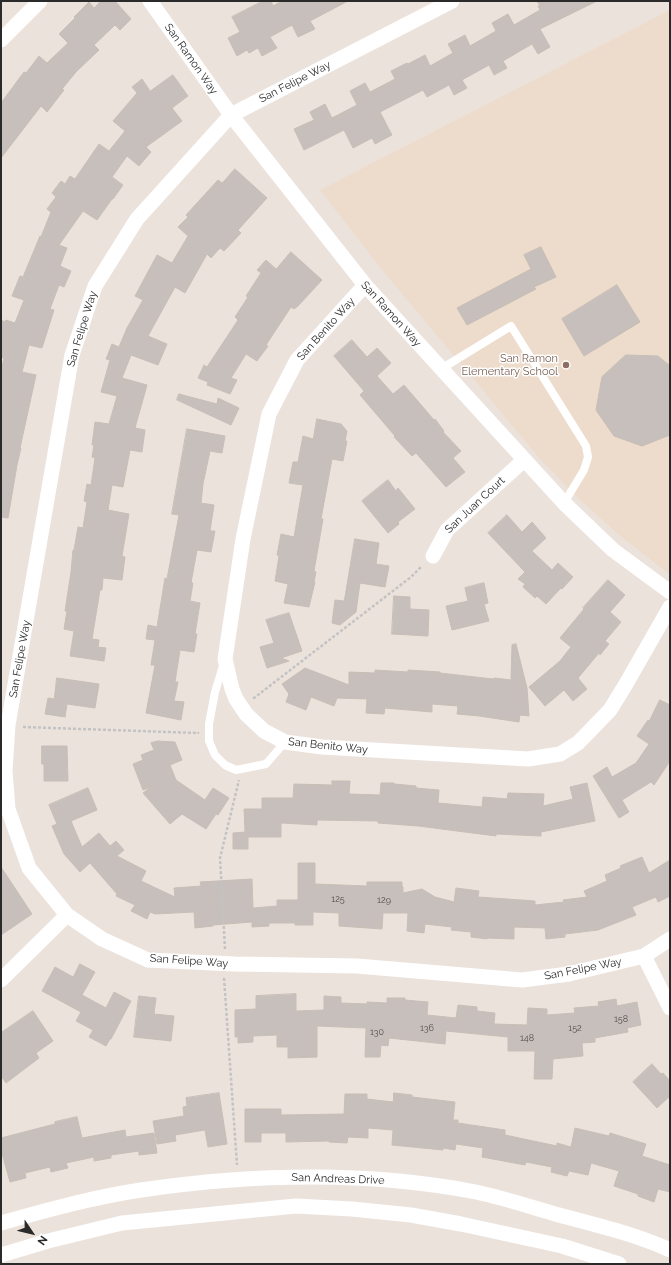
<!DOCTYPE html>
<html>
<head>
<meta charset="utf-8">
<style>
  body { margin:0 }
  #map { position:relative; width:671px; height:1265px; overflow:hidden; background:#ece2dc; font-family:Raleway,sans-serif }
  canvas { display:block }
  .frame { position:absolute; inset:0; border:2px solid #2a2a2a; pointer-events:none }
  .north { position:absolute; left:12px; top:1213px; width:40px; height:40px; -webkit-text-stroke:3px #fff; paint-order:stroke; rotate:125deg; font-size:11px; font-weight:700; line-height:16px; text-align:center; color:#2a2a2a }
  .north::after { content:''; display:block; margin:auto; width:14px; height:18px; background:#2a2a2a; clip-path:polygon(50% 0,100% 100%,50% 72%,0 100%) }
</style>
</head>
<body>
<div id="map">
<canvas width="671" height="1265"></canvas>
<div class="frame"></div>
<div class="north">N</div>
</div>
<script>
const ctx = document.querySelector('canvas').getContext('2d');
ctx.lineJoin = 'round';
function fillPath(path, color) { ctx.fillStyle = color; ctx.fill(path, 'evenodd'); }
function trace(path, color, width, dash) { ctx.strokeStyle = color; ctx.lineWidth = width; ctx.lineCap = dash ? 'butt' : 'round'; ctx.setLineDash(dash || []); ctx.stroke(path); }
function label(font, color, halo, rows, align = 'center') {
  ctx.font = font + ' Raleway,sans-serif'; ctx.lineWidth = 3; ctx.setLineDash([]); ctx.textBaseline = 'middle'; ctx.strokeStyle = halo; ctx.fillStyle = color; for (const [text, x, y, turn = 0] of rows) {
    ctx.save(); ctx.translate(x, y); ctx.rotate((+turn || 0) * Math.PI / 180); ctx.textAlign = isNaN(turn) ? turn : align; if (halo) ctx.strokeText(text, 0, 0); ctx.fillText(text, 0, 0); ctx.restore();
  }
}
fillPath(new Path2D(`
  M670,10v564l-10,-7 -41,-32 -42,-38 -36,-37 -158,-189 -63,-81z`), '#eddccb');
const building = new Path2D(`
  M101,1h14l16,18 -11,11 -5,-5 -21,20 5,5 -23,22 -14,17 2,1 -17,22 -6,-6 -40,52v-55l23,-31 2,1 13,-17 8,7 21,-20 -9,-9 16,-16 -1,-1 15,-15 5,6z
  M263,1h8l2,5 9,-5h66l-38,20 5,8 -17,8 -6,-12 -22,12 7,11 -15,8 -4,-8 -9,5 -2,-3 -10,6 -9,-18 12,-6 -8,-15z
  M537,1h60l-57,28 10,18 -12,7 -6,-10 -29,17 4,7 -13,7 -5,-10 -27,15 5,8 -13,7 -5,-10 -22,12 -4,-7 -43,22 12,23 -17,9 -3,-6 -19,10 -9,-18 -40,20 -10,-21 20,-9 -4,-8 15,-8 7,14 25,-13 -7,-14 15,-8 5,9 25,-13 -4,-8 16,-8 1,1 17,-9 5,11 23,-13 -5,-9 17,-9 5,11 26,-15 -4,-8 16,-9 6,11 26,-15 -2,-4h2z
  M173,75l15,21 -16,12 10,13 -36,26 5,5 -12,14 -12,-10 -15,21 11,8 -10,14h-1l-15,21 -14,-9 -24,34 8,3 -7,18 11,5 -7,16 -5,-2 -9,24 4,1 -12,38 -13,-3 -7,27 14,3 -16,73h1l-4,17 -9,53 -7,-1v-146l3,-13 -3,-1v-37l4,2 1,-2 9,3 9,-23 -12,-4 8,-20 3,1 17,-41 1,1 10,-25 -4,-3 9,-12 -4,-4 9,-12 4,3 5,-8 5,3 24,-35 10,7 16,-20 -12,-10 24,-28 -5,-6 10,-8 8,12z
  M235,169l32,29 -29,32 3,3 -17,18 -4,-3 -9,10 -4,-4 -22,39 -10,-6 -27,49 19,8 -9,21 -27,-10 -9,23 25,7 -12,43 10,2 -3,22 -12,-2 -7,37 -11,-2 -4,25 21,4 -7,42 3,1 -3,23 -19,-2 -1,12h-2l-8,49 7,1 -1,7 8,1 -2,13 -34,-5 4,-25 -10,-2 3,-18h-2l6,-39 2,-22h1l4,-23 5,1 4,-26 -3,-1 3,-17 4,1 4,-27 -3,-1 2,-12h-2l3,-23 14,2 8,-28 -16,-4 9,-32 -4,-1 6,-15 7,3 8,-19 16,-28 -8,-4 22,-41 15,8 16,-27 -10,-9 10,-10 -2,-2 32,-35 4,3z
  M541,247l15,30 -22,10 2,2 -69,36 -10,-17 74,-39 -7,-14z
  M291,252l31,28 -24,26 -4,3 -3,-2 -25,38 2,1 -11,15 -11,-7 -15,24 6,2 -7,14 -23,-9 1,-3 -10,-4 6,-13 3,2 31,-47 -3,-3 13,-20 -2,-1 15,-23 -4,-3 9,-10 10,9z
  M617,285l23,37 -56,34 -22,-37z
  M352,340l15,17 10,-9 14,15 -14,13 16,18 11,-9 30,35 1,-1 9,12 -1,1 18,19 -8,7 12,14 -19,15 -30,-34 -4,3 -18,-19 1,-1 -35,-41 4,-4 -30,-35z
  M626,355l32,1 12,10v69l-28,11 -28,-10 -18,-26 6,-33z
  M179,394l38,10 1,-6 21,10 -8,17 -54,-25z
  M317,419l24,5 6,7 -2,10h2l-4,20 -11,-2 -11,60h2l-9,52 2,1 -2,10h1l-6,25 -25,-4 4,-19 -13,-3 4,-25 -2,-1 4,-21 13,3 9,-52 -14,-2 4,-21h5l5,-26 10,3z
  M187,429l38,7 -3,17 -12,-2 -7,33 -2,19 13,2 -4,26h5l-4,21 -14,-2 -6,33h2l-3,18 10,2 -5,31h2l-3,18 -14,-2 -5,32h3l-4,19 10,1 -3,18 -35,-7 9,-48h-4l4,-25 -9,-1 2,-14 9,2 8,-49 2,1 12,-64 -7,-1z
  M388,480l8,11 2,-3 17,21 -17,13 1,2 -11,9 -26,-32z
  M507,515l15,17 10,-10 14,16 -14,13 20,19 6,-7 15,14 -11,12 -1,-1 -15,16 -9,-8 -2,2 -12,-11 2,-3 -7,-5 7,-7 -37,-39z
  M355,539l24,4 -3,21 13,2 -4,21 -25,-4 -4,29 -16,13 -8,-2 3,-23 9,1z
  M608,580l17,15 -15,17 11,10 -16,19 4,3 -9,11 -1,-2 -21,25 9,11 -14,12 -9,-11 -19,16 -16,-19 31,-26 11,-14 -11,-9 24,-29 -1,-1z
  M484,583l4,20 -4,1 5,17 -37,9 -6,-24 22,-5 -3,-13z
  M394,596l16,1v12l19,1 -1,26 -36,-2z
  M289,613l13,38 -21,7 8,3 -22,7 -7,-21 14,-4 -8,-23z
  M516,644l11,44 2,28 -9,-1 -1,7 -40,-6 -22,-2 1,-8 -26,-2v8l-47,-4 -1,6 -18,-1 1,-14 -30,-1 -3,8 -23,-9 -5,13 -20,-8 3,-8 -7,-10 23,-16 44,17v-13l26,1v-3l33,2v-2l32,2v1l53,6 2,-1 16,2 1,-35z
  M57,678l42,6 -4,24 -28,-4 -2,13 -20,-3 3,-16 6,1z
  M660,700l10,5v56l-16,24 -3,-3 -29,18 7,12 -10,6 -26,-42 14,-9 5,10 24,-14 13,-19 -12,-8 11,-16 1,1z
  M158,741l17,1 7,18 -12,5 6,15 29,20 8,-12 16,10 -11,17 -2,-1 -10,15 -24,-15 -12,10 -27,-31 8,-6 -8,3 -10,-26 10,-4 -2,-5 13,-5 -3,-7z
  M42,746h25l1,35h-24v-17h-2z
  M332,781h18l-1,13 31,1 1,-12h13v1l22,2v2l23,2 -1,13 44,4 1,-10 24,2 1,-6 36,1 -1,12 30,-7 -3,-12 17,-4 8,38 -54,11v4l-45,-2v2l-78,-10 -40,-3v-2l-61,-1v5l-36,-2v14h-33v12h-15v-16l12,-1 -1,-23h18v-11h31l1,-14 38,1z
  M88,788l9,22 -26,11 11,26 17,-14 11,13 6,-5 8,9 -7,6 29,15 -5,10 34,16 -1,-9 27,-2 -1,-4 52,-3 1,29 24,-2v-6h21v-37h17v21l52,2v-4h35v5h1v6l19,-4 13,8 19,5 2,-14 23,3 -1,6 57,4v4l29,-3 -1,-2 24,-3 -3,-6 23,-10 -2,-6 16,-7 -1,-2 22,-9 7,16 21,-13v36l-12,6 -2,-5 -24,10 4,8 -38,15 -33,4v3l-19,2 -1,-11 -31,-1v12l-27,-1v1l-16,-2v-5l-20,-2 1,-3 -27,-3 -1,9 -17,-2 1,-18h-25l-1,16 -43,-3v-13l-26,-1v13h-18v-2h-26v3l-17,1v-5l-39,3v1l-18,2 -1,-16 -39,2 -5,-2 -3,7 -16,-8 4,-6 -19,-9 1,-2 -27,-31 -10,9 -16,-18 -12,-28 5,-2 -8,-19z
  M1,867l31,47 -31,21z
  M80,964l15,8 -13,23 24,13 8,-16 17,9 -20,38h-1l-4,7 -17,-9 4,-7 -17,-9 5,-9 -39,-21 13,-24 18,10z
  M296,994v17l28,-1v-14l17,1v6l26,1v-2l20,1v-5h18v2l23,2 -1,13 29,3 2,-13 19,2v4l18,2 -1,11 33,1 1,-17 19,1v6l28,-2 -1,-5 25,-2 -1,-4 18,-3 1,7 20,-4 4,23 -14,3 1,4 -33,6v4l-13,1 1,13 -30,3 -1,20h-18l1,-28h-27v-14l-62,-6 -1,13 -56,-6 -1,8 -7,-1 -1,12h-15l1,-29 -49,-2v31l-29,1v-11h-11v-12l-24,1v6l-15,1v-6h-3v-27l21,-1v-13z
  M139,996l17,2 -2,16 20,2 -3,25 -37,-4z
  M33,1011l20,30 -17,12 3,5 -33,25 -5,-7v-43z
  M652,1064l9,10 2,-1 7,8v15l-13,12 -24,-26z
  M219,1093l8,51 -19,3 -3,-17 -30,5 1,6 -19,3 -4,-23 31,-5 -1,-9 4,-1 -1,-8z
  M394,1093l18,2v2l43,5 -2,18h5v3l47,7v5l52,11v-3l14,4 4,-19 34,8 1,-3 36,11 -4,12 28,9v27l-12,-3 -4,13 -16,-6v-2l-24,-8 5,-15 -28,-8 -3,12 -19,-4 -2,5 -16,-4 1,-5 -26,-5 -1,3 -43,-8 1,-9 -27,-4 -1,6 -12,-2v2l-51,-5 1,-15 -25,-2v10l-20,-1 -1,6 -18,-1v-1l-43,1v-9h-25v9h-16v-33h36v6l63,-1 1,-20h22v5l26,3z
  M77,1117l5,21 43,-8 1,7 28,-4 3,20 -18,2v-4l-28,4v3l-17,3v-4l-28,6 2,5 -17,4 -1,-5 -25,6 1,5 -16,4 -9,-32v-12l54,-14v-2z`);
fillPath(building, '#c7bfbb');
trace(building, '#c7beb5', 1);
trace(new Path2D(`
  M254,697v1l157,-121 11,-11
  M23,727l175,6v-1
  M225,949l-5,-91 19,-78
  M224,978l13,187`), '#c3c3c3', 2.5, [3, 2]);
trace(new Path2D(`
  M441,369l70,-43 75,120 2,11 -4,13 -20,33
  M224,663l-9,29 -6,32v17l6,14 10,10 11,5 30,-6 19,-22`), '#fff', 8);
trace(new Path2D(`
  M150,1l81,114 134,170 199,218 49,47 57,42
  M452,1l-221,114 -94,104 -42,67 -23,69 -64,370 -3,46 3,38 21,59 38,47 35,24 46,21 87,4 122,2 165,14 47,-6 75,-18 26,-17
  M1,40l39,-39
  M365,285l-68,75 -28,54 -26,125 -18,120 7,30 4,10 10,15 18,17 21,11 37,5 206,12 32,-5 18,-11 32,-33 16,-26 44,-77
  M433,556l14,-26 77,-70
  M644,956l26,52
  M1,980l66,-65
  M1,1223c46,-13 93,-26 140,-33 110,-16 226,-19 335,2 28,6 55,15 83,23 37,10 76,19 111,35
  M1,1255l47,-14 74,-18 174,-17 56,3 59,6 50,9 101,22 57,18`), '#fff', 15);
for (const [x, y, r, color] of [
  [566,365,4,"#8d6e63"]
]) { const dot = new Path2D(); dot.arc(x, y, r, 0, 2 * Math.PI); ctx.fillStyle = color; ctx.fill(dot); trace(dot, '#fff', 1.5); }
label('9px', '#514f4e', null, [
  ["125",338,899],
  ["129",384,900],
  ["158",621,1019],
  ["136",427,1028],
  ["152",575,1028],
  ["130",377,1032],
  ["148",527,1038]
]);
label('11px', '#2a2a2a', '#fff', [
  ["San Ramon Way",191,59,55],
  ["San Felipe Way",295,82,-27],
  ["San Ramon Way",391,314,48],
  ["San Felipe Way",82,329,-73],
  ["San Benito Way",326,329,-48],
  ["San Juan Court",475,505,-43],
  ["San Felipe Way",20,659,-80],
  ["San Benito Way",328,746,6],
  ["San Felipe Way",189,961,4],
  ["San Felipe Way",583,969,-11],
  ["San Andreas Drive",338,1179,2]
]);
label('11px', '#785e54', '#fff', [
  ["San Ramon",558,359],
  ["Elementary School",558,372]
], 'right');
</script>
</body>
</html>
